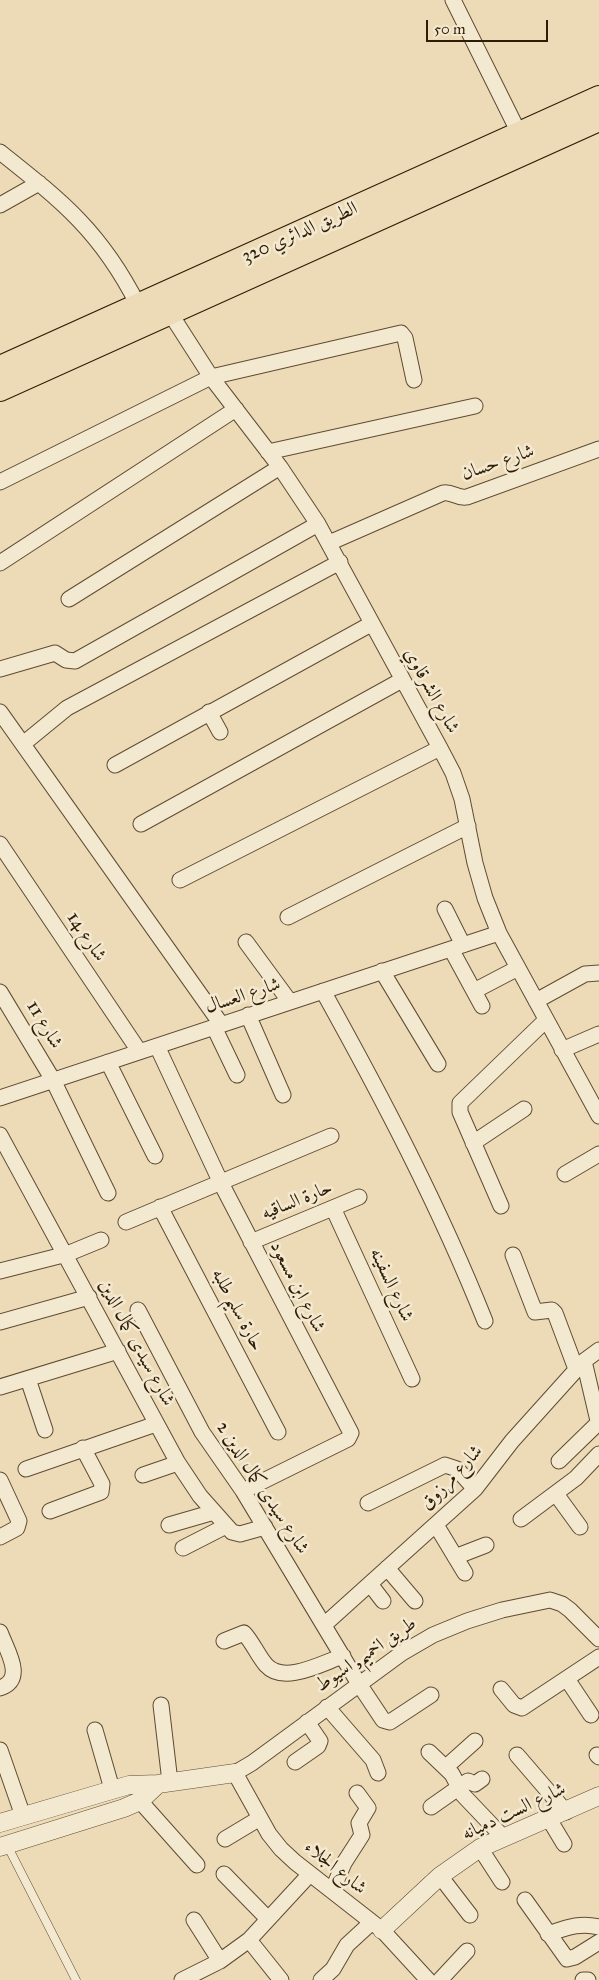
<!DOCTYPE html>
<html>
<head>
<meta charset="utf-8">
<style>
  body { margin:0 }
  #map { position:relative; width:599px; height:1980px; overflow:hidden; background:#eddbb7; font-family:"IM FELL Great Primer",serif }
  canvas { display:block }
  .scale { position:absolute; left:426px; top:20px; width:122px; height:22px; box-sizing:border-box; border:2px solid #2f1c05; border-top:0; padding-left:6px; font-size:15px; line-height:18px; white-space:nowrap; color:#2f1c05; -webkit-text-stroke:4px #f3e8d0; paint-order:stroke }
</style>
</head>
<body>
<div id="map">
<canvas width="599" height="1980"></canvas>
<div class="scale">50 m</div>
</div>
<script>
const ctx = document.querySelector('canvas').getContext('2d');
ctx.lineJoin = 'round';
function trace(path, color, width, dash) { ctx.strokeStyle = color; ctx.lineWidth = width; ctx.lineCap = dash ? 'butt' : 'round'; ctx.setLineDash(dash || []); ctx.stroke(path); }
function label(font, color, halo, rows, align = 'center') {
  ctx.font = font + ' "IM FELL Great Primer",Amiri,serif'; ctx.lineWidth = 5; ctx.setLineDash([]); ctx.textBaseline = 'middle'; ctx.strokeStyle = halo; ctx.fillStyle = color; for (const [text, x, y, turn = 0] of rows) {
    ctx.save(); ctx.translate(x, y); ctx.rotate((+turn || 0) * Math.PI / 180); ctx.textAlign = isNaN(turn) ? turn : align; if (halo) ctx.strokeText(text, 0, 0); ctx.fillText(text, 0, 0); ctx.restore();
  }
}
const service = new Path2D(`
  M7,1845l69,135`);
const minor = new Path2D(`
  M453,0l66,133
  M0,152c63,50 101,80 138,153
  M0,205l39,-22
  M170,313l41,64 69,90 38,57 122,224 13,25 9,26 13,64 10,35 14,35 100,183
  M268,452l207,-46
  M0,482l211,-105 190,-44 4,5 9,42
  M329,543l114,-50c9,-2 14,6 24,4l132,-48
  M0,563l236,-154
  M69,599l211,-132
  M0,669l55,-16 11,7 9,1 243,-137
  M0,712l221,312
  M209,712l11,20
  M23,744l44,-36 273,-146
  M115,765l256,-141
  M141,824l261,-144
  M0,844l139,207
  M180,880l260,-132
  M445,909l18,36
  M288,917l180,-91
  M246,942l44,60
  M451,949l31,57
  M382,971l56,93
  M323,991c60,108 116,215 162,330
  M474,991l44,-23
  M0,992l53,88 55,113
  M536,1001l49,-27 14,-1
  M248,1015l35,80
  M214,1027l23,48
  M157,1046l64,137 130,250 -3,6 -105,52
  M562,1050l37,-16
  M108,1062l47,94
  M0,1098l499,-165
  M0,1135l178,328 22,33 32,36 8,2 25,-7
  M473,1143l51,-34
  M565,1174l34,-20
  M501,1206l-41,-94v-9l86,-83
  M160,1207l118,225
  M333,1208l79,171
  M126,1222l205,-86
  M251,1242l108,-45
  M513,1255l22,57 17,-2 3,3 21,56
  M0,1271l67,-17 34,-14
  M138,1310l64,122 41,59 116,193 24,36 7,2 41,-27
  M0,1322l89,-25
  M584,1361l15,64
  M28,1379l17,51
  M0,1387l118,-36
  M559,1461l39,-38
  M26,1469l130,-45
  M143,1475l35,-12
  M0,1480l19,41 -2,7 -17,9
  M556,1494l24,33
  M368,1503l77,-38 12,4 18,20
  M50,1511l51,-19 1,-8 -19,-36
  M521,1519l55,-41 23,-24
  M169,1525l45,-13
  M436,1525l29,48
  M183,1548l43,-22
  M455,1557l31,-12
  M387,1568l28,33
  M370,1584l13,17
  M324,1625l151,-136 37,-48 72,-80 15,-11
  M0,1632c7,19 26,47 0,56
  M224,1641l20,-8c9,10 14,23 22,32 18,20 56,-2 77,-9
  M567,1679l24,36
  M501,1689l13,16 8,3 77,-51
  M161,1705l9,77
  M327,1707l46,53 5,13
  M95,1730l17,59
  M0,1750l23,66
  M429,1752l23,22 11,21 40,42
  M517,1755l49,57
  M597,1755l2,2
  M295,1762l23,-16 2,-5 -13,-19
  M446,1767l29,-26
  M140,1801l57,64
  M431,1807l37,-26 7,3 7,-5
  M549,1819l15,25
  M225,1839l35,-21
  M480,1848l22,34
  M224,1874l44,45
  M440,1876l30,39
  M332,1891l12,-28 18,-28 -3,-12 9,-15 -11,-15
  M525,1900l42,59 8,-2 24,-15
  M194,1920l26,41
  M548,1934c18,-6 32,-12 51,-7
  M249,1940l32,40
  M182,1980l38,-19 29,-21 61,-66
  M321,1980l12,-11 14,-24 25,-23
  M428,1980l-46,-50 -87,-68 -14,-13 -12,-15 -34,-61 17,-10 150,-110 31,-18 34,-14 35,-11 48,-10 12,4 8,6 29,29
  M440,1980l27,-29
  M583,1980h5`);
const tertiary = new Path2D(`
  M0,1823l129,-38 29,-1 77,-11
  M0,1847l124,-39 16,-7 18,-17
  M382,1930l58,-54 40,-28 119,-52`);
const primary = new Path2D(`
  M0,367l599,-270
  M0,390l599,-270`);
trace(service, '#5e4c32', 9);
trace(minor, '#5e4c32', 17);
trace(tertiary, '#5e4c32', 19);
trace(primary, '#2f1c05', 24);
trace(service, '#f3e8d0', 8);
trace(minor, '#f3e8d0', 15);
trace(tertiary, '#f3e8d0', 18);
trace(primary, '#eddbb7', 22);
label('19px', '#2f1c05', '#f3e8d0', [
  ["الطريق الدائري 320",300,233,-24],
  ["شارع حسان",498,463,-19],
  ["شارع الشرقاوي",431,691,61],
  ["شارع 14",86,937,56],
  ["شارع العسال",243,996,-18],
  ["شارع 11",44,1025,59],
  ["حارة الساقيه",297,1201,-22],
  ["شارع السفينه",391,1285,65],
  ["شارع ابن مسعود",297,1287,63],
  ["حارة سليم طلبه",237,1310,62],
  ["شارع سيدى كمال الدين",136,1343,62],
  ["شارع مرزوق",452,1478,-47],
  ["شارع سيدى كمال الدين 2",262,1488,57],
  ["طريق اخميم, اسيوط",366,1655,-34],
  ["شارع الست دميانه",514,1812,-25],
  ["شارع الجلاء",335,1868,39]
]);
</script>
</body>
</html>
